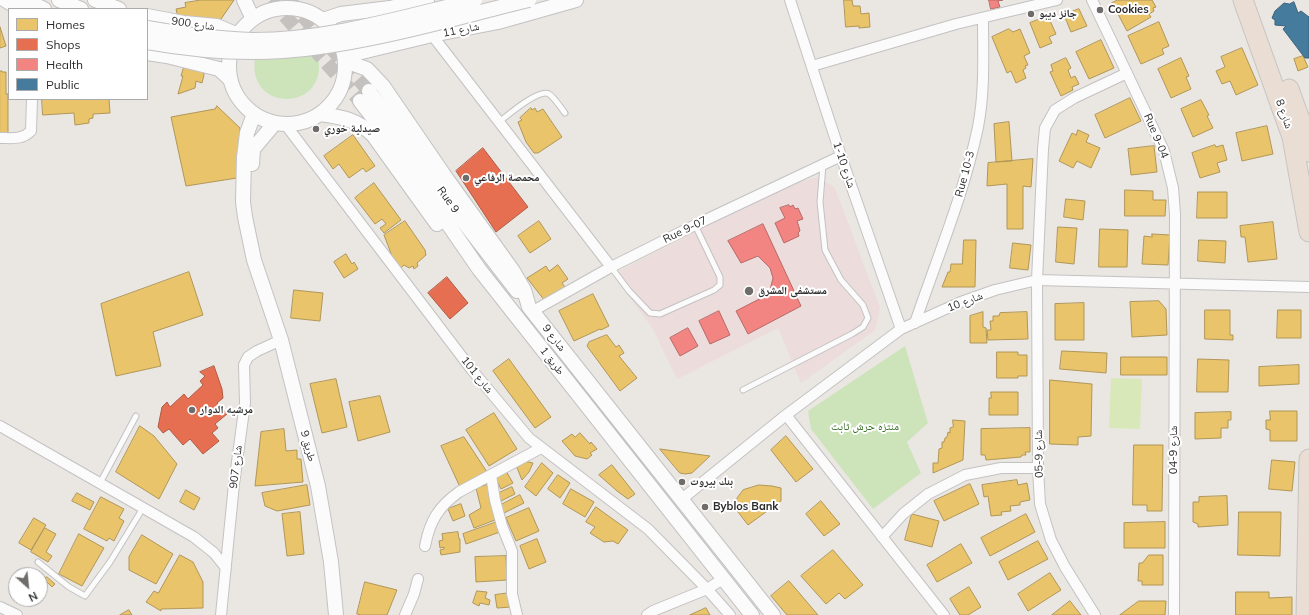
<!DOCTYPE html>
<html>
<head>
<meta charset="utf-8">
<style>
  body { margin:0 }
  #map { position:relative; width:1309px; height:615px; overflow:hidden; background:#eae6e2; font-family:Mulish,sans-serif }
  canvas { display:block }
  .legend { position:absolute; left:8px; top:8px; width:140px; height:92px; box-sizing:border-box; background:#fff; border:1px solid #ababab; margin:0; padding:5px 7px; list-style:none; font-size:12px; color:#2c2c2c }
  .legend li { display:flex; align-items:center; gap:8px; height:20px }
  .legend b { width:20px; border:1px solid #ababab }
  .north { position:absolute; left:8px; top:567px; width:40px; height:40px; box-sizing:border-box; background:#fff; border:1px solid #ababab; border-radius:50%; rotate:153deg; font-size:11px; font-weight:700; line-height:16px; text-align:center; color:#2c2c2c }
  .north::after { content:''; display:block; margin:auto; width:14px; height:18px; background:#6e6d6c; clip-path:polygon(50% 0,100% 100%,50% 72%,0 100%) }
</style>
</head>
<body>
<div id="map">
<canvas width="1309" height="615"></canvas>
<ul class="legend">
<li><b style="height:11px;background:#e9c46a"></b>Homes</li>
<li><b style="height:11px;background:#e76f51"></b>Shops</li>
<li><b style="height:11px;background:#f28482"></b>Health</li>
<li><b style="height:11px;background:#457b9d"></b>Public</li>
</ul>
<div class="north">N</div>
</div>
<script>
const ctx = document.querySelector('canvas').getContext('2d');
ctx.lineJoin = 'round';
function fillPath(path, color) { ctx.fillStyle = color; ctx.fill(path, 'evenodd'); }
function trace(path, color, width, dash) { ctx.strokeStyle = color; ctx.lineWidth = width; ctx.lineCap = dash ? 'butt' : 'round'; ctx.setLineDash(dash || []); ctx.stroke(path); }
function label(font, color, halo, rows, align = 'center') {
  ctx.font = font + ' Mulish,"Noto Naskh Arabic",sans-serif'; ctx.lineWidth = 4; ctx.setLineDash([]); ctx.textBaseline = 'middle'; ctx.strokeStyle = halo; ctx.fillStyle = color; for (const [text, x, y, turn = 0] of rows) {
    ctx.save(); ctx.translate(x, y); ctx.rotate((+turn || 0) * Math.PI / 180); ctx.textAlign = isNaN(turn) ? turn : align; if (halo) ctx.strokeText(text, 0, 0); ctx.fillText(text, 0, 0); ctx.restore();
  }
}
fillPath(new Path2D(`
  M819,177l16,11 45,120 -5,22 -74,53 -23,-55 -101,51 -24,-50 -40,-55 176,-90z`), '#ecdcdc');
fillPath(new Path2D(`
  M317,52c17,62 -76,63 -61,1z
  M905,346l23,77 -21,19 14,31 -48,36 -62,-80 -3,-18z`), '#cde4bb');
fillPath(new Path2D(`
  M1111,378l31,1 -2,50 -31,-1z`), '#d8e8b9');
const homes = new Path2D(`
  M201,0h33l-15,22 -41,-5 -2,-8 10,-2 -1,-4z
  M844,0h8l1,6h7l1,8 8,-1 1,14 -11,1v-2l-13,1z
  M1118,0h34l4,7 -3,1 1,3 -5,3 2,3 -24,14 -15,-28z
  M1079,9l8,17 -16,6 -7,-17z
  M1048,16l8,18 -7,3 3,6 -12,5 -10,-25z
  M1159,22l10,24 -7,3 2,5 -23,10 -13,-28z
  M0,27l6,19 -6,2z
  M1009,29l4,3 7,-3 10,24 -6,3 4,9 -3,1 1,2 -3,2 3,8 -10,5 -5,-12 -4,2 -15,-36z
  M1101,40l13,28 -25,11 -13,-27z
  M1242,48l16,37 -22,10 -6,-14 -8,3 -6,-13 9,-4 -4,-10z
  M1303,56l5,11 -10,4 -4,-12z
  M1066,58l5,10 -3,2 3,8 4,-2 4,8 -7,3 1,3 -12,6 -11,-24 3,-1 -2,-6z
  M1181,58l8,18 -3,1 5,12 -20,9 -13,-29z
  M186,67l17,5 1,3 -2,8 -6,-2 -1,7 -17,6 5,-18h-2l2,-7z
  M0,71h2v1h4v22h2v39h-8z
  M1130,98l11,23 -36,17 -10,-23z
  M42,99h67l1,14 -17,1v4l-4,1v4l-14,2 -1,-12 -31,2z
  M1201,100l8,15 -2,1 6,12 -20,9 -12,-28z
  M217,106l23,22 -3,50 -51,8 -15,-69 44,-8z
  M531,108l1,2 3,-2 2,4 6,-3 19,28 -24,16h-4l-8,-11 -8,-20 4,-2 -2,-2z
  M1009,122l3,39 -16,1 -2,-38z
  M1267,126l6,28 -31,7 -6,-28z
  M1078,130l11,5 -3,7 14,6 -9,20 -14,-7 -4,7 -14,-7 13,-28 4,2z
  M353,135l22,31 -9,6 -3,-4 -14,10 -10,-14 -6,5 -9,-13z
  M1215,145l1,2 7,-2 4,15 -10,3 3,9 -20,6 -8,-25z
  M1154,146l3,26 -26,3 -3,-26z
  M1033,159l-2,28 -8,-1v43h-16v-45l-20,2 1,-23z
  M374,183l27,37 -17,13 -4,-5 6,-4 -4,-5 -7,5 -20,-26z
  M1125,190l28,1v9h13l-1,16h-40z
  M1198,192h29v26h-30z
  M1066,199l19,2 -2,19 -19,-3z
  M405,221l20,29 1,5 -9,8 1,3 -4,3 -1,-3 -4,2 -5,-3 -4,4 -8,-13 -8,-21z
  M539,221l12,18 -21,14 -12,-17z
  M1273,222l4,37 -29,3 -3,-25h-4l-1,-11z
  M1058,227l19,1 -3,36 -18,-2z
  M1100,229l28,1 -1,37h-28z
  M1152,234l18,1 -2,30 -26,-1 2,-28 8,1z
  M964,240h12l-1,47h-33l6,-15h2l1,-8h11z
  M1199,240l27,1 -1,22 -27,-2z
  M1013,243l18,2 -3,25 -18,-2z
  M346,254l6,10 2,-2 4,7 -14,9 -10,-16z
  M558,265l10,14 -6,4 3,4 -20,14 -18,-23 19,-12 3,5z
  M189,272l14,43 -50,17 8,34 -45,10 -15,-72z
  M294,290l29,3 -3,28 -29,-3z
  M593,294l16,32 -8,4 -1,-1 -26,12 -15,-30z
  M1159,301l7,8 1,26 -35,2 -2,-35z
  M1084,303v37h-29v-36z
  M1205,310h25v25h3v5l-28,-1z
  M1278,310h23v28h-24z
  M983,312v15l3,1 1,15h-17v-27z
  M1027,312l1,27 -40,1 -1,-10h4l-1,-9h3v-5h6l1,-3z
  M607,335l9,12 3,-2 5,8 -5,3 18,22 -17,13 -33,-45 2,-4z
  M1062,351l45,2 -1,20 -46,-4z
  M997,352h21v3h9v21h-9v2h-21z
  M1121,357h46v18h-46z
  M509,359l42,58 -16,11 -42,-57z
  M1198,359l31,1 -1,32h-31z
  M1299,365v19l-40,2v-19z
  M336,379l11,48 -25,6 -12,-49z
  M1050,380l42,4 -1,52 -13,1v8l-28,-1z
  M991,392h27v23h-29v-17h2z
  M380,396l10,36 -32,9 -9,-39z
  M1270,411h27v30h-27v-11l-4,-1v-9h4z
  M1231,412v8h-3v8h-7v10l-26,1v-26z
  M494,413l23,36 -28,17 -23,-36z
  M953,420l12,1 -2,39 -30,13v-10h5l1,-14 3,-1v-6h2l1,-4 2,-1 1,-5 2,1v-5l3,-1z
  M140,426l14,10 23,28 -18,35 -43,-27z
  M1030,428v24h-5l1,3h-4l-1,2 -35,3 -1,-5h-4v-26z
  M284,429l2,22 11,-1v9h4l2,23 -48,4 6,-54z
  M580,433l10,11 1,-2 6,7 -7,4 2,2 -5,4 -12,-3 -13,-15 10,-7 3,3z
  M786,436l27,33 -17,13 -25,-32z
  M464,437l23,35 -27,15 -19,-41z
  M1134,445h29l-1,66h-15v-6h-14z
  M660,449l50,7 -18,17 -7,1 -5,-1z
  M1272,460l23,2 -3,29 -23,-2z
  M524,461l9,2 -4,9 -7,8 -7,-17z
  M542,463l11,10 -17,23 -11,-9z
  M612,465l23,29 -7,5 -11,-8 -18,-16z
  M506,471l7,12 -12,6 -6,-12z
  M558,475l12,8 -10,15 -12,-9z
  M1017,480l1,5 9,-2 3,17 -10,2v3l-10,1 1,5 -10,1 1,3 -11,1 -3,-20 -4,1 -2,-12z
  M970,484l9,20 -35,17 -10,-20z
  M307,485l3,20 -33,6 -12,-5 -3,-13z
  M488,485l7,35 -21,8 -5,-13 12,-7 -5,-20z
  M759,485l13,1 9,2v13l-33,24 -10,-13 -2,-6 1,-8 6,-8z
  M512,487l3,7 -14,7 -4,-7z
  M571,489l23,13 -9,15 -22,-13z
  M186,490l14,8 -6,12 -14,-8z
  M77,493l17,9 -4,8 -18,-9z
  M520,495l4,8 -22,11 -3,-8z
  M1227,496l1,29 -30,2v-3l-5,-2v-20h6v-5z
  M101,497l23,12 -5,9 5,3 -10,20 -5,-3 -2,3 -23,-12z
  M821,501l19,23 -16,12 -18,-22z
  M461,504l4,12 -12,5 -5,-12z
  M596,507l32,23 -10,14 -5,-3 -9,1 -14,-9 5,-6 -9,-5z
  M529,508l10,23 -23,10 -10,-23z
  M300,512l4,42 -17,2 -5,-42z
  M1239,512h42l-1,44 -42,-1z
  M912,514l27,7 -7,26 -27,-7z
  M1026,514l9,18 -45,24 -9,-18z
  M34,518l12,7 -15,25 -12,-7z
  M497,522l3,10 -34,12 -3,-10z
  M1165,522v26h-41v-25z
  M45,528l11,6 -10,18 6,4 -4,6 -17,-10z
  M458,532l1,7h1v13l-19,3 -1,-5 4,-1v-2l-4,1 -1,-7 4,-1 -1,-6z
  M79,534l25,14 -22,38 -23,-12z
  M142,535l31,19 -17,30 -27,-14v-13z
  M537,539l9,23 -17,7 -9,-23z
  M1038,541l10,18 -40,21 -9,-18z
  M961,544l11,19 -35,19 -10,-17z
  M833,550l30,35 -18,14 -6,-6 -13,11 -25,-28z
  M180,555l13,7 10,20v26l-42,1v2l-15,-9 8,-11 4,2z
  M1149,555h14v30h-21v-4h-4l1,-18h3z
  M506,556l1,24 -31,2 -1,-25z
  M1050,573l11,17 -33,21 -10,-17z
  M47,577l8,7 -3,3 -8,-8z
  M789,581l29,34h-31l-16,-19z
  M365,582l32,8 -10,25h-26l-4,-1z
  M969,587l12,20 -13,8h-8l-10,-16z
  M477,591l10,1 -2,6 5,2 -1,5 -9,-2 -1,3 -6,-3z
  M1236,592h33v6l23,-1v18h-56z
  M510,593l1,14 -14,1 -2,-13z
  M1070,601l11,14h-29z
  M1139,601h27l-1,14h-45z
  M706,608l4,7h-20z
  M129,610l3,5h-12z`);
fillPath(homes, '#e9c46a');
trace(homes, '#b09657', 1);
const shops = new Path2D(`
  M483,148l45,59 -32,25 -40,-61z
  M447,277l21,26 -18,16 -22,-26z
  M214,366l8,23 1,9 -6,5 10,11 -12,10 3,4 -6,5 7,8 -16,13 -13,-15 -7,6 -14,-16 -6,4 -5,-6 4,-20 5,-5 3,5 14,-13 4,5 15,-14 -3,-4 5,-5 -5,-4z`);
fillPath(shops, '#e76f51');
trace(shops, '#af5b46', 1);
const health = new Path2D(`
  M989,0h14l-5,1 2,6 -9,2z
  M789,205l1,2 3,-2 2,4 3,-1 5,11 -6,2 2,6 1,4 -2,2 1,3 -15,7 -9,-20 10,-5 -5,-10z
  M763,224l38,82 -53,28 -12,-23 33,-17 4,-16 -3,-10 -12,-12 -17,7 -13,-22z
  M719,311l11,24 -20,9 -11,-23z
  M688,328l10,18 -18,10 -10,-18z`);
fillPath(health, '#f28482');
trace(health, '#b76a68', 1);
const public = new Path2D(`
  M1294,2l4,11 3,-2 8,6v41h-4l-22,-29 3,-3 -11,-1v-5l-3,-2 3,-7 9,-8 5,1z`);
fillPath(public, '#457b9d');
trace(public, '#3e637b', 1);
trace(new Path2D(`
  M271,0l89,101
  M289,0l80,91`), '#c4c1be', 14, [14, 7]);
const lane = new Path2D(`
  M499,122c8,-6 40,-34 50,-28 5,3 12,14 16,19
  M611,267l18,24 21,22 10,1 54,-24 6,-5v-8l-25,-52
  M743,390l109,-56 11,-7 5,-9 -5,-13 -22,-25 -16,-30 -5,-48 3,-37
  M100,483l36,-67
  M38,562l31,25 16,9 25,-34 33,-54`);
const street = new Path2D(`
  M790,0l51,156 60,173
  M1092,0l72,151 9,37 2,26 -1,401
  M432,35l179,232
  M812,66l144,-42 101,-24
  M285,124l187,246 57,68 119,91 59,60 23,26
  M0,138c12,0 22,2 31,-7l1,-32
  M533,311l78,-44 84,-42 146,-69
  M915,323c22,-65 49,-129 63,-196 7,-36 5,-73 5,-109
  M786,415l158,200
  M0,426l194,111 20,16 12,15
  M491,475l4,25 7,26 10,25v43l5,21
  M682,499l104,-84 115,-86 60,-27 34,-12 42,-10 272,7
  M882,537l21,-23 25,-20 37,-19 36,-7h37
  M425,546c5,-25 13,-39 34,-54l82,-44
  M0,607l17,8
  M221,615l13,-131 11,-81 -1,-38 4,-8 9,-6 24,-11
  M405,615l9,-21 4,-15
  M647,615l6,-4 54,-22 16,-10
  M1095,615l-30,-48 -14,-27 -11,-36 -2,-36 -1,-188 6,-131 2,-21 10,-18 19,-12 53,-25`);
const secondary = new Path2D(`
  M5,0l15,9
  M25,0l19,9
  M59,0l22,9
  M95,0l24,9
  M244,0l9,19
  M229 66a58 58 0 1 1 116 0a58 58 0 1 1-116 0Z
  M147,16l37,7 33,3 21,9
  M323,20l18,-6 49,-6 37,-8
  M147,53l20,3 52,13 11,10
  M345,56l87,-21 66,-13 78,-22
  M345,61l22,8 16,17 61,89 69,96 11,19 5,17 244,308
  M369,91l90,125 58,75
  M360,101l28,36 91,132 273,346
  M254,114l-7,19 -3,24 -1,45 2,15 9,43 27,80 37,146 13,76 5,53
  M320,114c22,3 36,5 53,21l64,89
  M252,164l1,-15 22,-26`);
const highway = new Path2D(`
  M1243,0l49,137 17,95
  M1289,89l17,47 3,16
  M1306,615l3,-156`);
trace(lane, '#c3c2c3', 7);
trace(street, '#c3c2c3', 12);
trace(secondary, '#c3c2c3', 16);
trace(highway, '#c6c4c2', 21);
trace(lane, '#fcfbfb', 5);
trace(street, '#fcfbfb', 10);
trace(secondary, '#fcfbfb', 14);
trace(highway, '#e9ddd4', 19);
const secondaryBridge = new Path2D(`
  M147,28c35,6 70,11 106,12 75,0 150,-23 222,-40
  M147,42c45,8 90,12 136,9 81,-6 167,-32 246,-51`);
trace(secondaryBridge, '#c3c2c3', 16, []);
trace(secondaryBridge, '#fcfbfb', 14);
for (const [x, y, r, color] of [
  [1100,10,4,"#6e6d6c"],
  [1031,14,4,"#6e6d6c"],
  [316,129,4,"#6e6d6c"],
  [466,178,4,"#6e6d6c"],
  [749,291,5,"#6e6d6c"],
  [192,410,4,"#6e6d6c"],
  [682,482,4,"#6e6d6c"],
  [705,507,4,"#6e6d6c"]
]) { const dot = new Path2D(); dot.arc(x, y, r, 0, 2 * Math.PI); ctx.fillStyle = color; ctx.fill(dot); trace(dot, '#fff', 1.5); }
label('bold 11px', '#2c2c2c', '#fff', [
  ["Cookies",1108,10],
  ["جانز ديبو",1039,14],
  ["صيدلية خوري",324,129],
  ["محمصة الرفاعي",474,178],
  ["مستشفى المشرق",758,291],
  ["مرشيه الدوار",200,410],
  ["بنك بيروت",690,482],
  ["Byblos Bank",713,507]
], 'left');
label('11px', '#2c2c2c', '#fff', [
  ["شارع 900",193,24,8],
  ["شارع 11",461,30,-11],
  ["شارع 8",1284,114,70],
  ["Rue 9-04",1156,136,67],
  ["شارع 10-1",844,165,71],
  ["Rue 10-3",965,174,-75],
  ["Rue 9",448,200,54],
  ["Rue 9-07",685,230,-26],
  ["شارع 10",965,302,-21],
  ["شارع 9",554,338,52],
  ["طريق 1",552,361,52],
  ["شارع 101",477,375,51],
  ["طريق 9",308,446,75],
  ["شارع 9-04",1174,450,-90],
  ["شارع 9-05",1039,454,-91],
  ["شارع 907",236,467,-83]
]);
label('11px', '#2e691b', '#fff', [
  ["منتزه حرش ثابت",865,427]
]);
</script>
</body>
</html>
